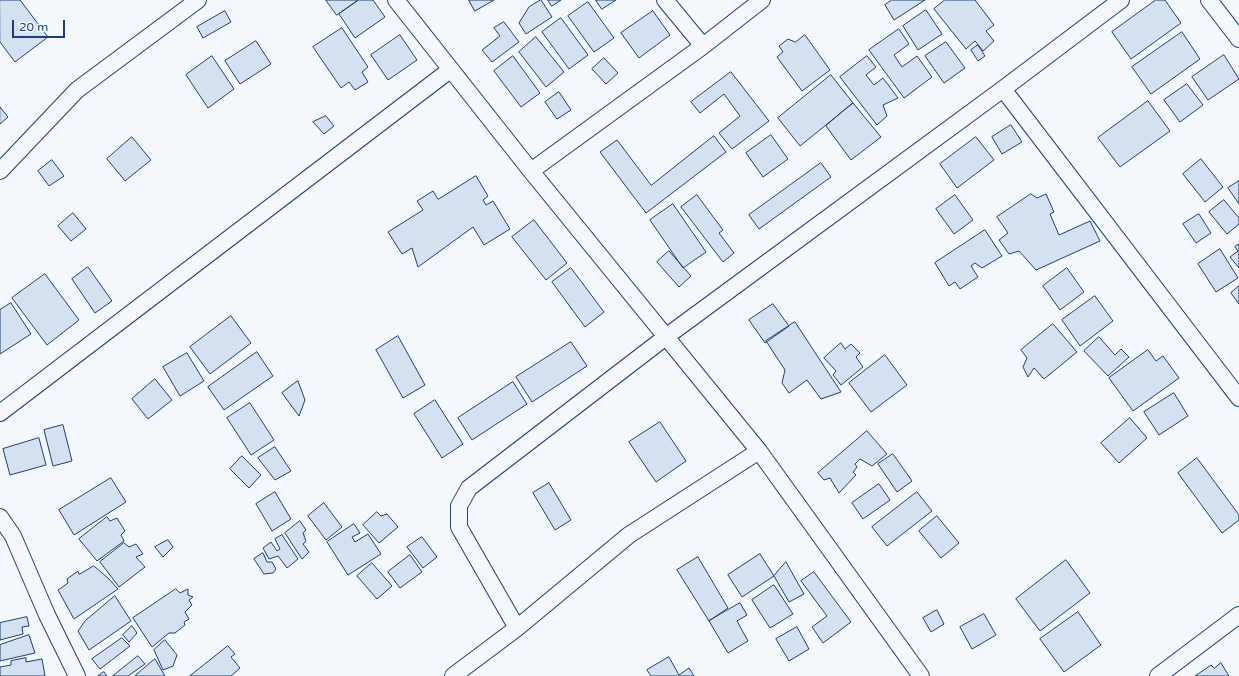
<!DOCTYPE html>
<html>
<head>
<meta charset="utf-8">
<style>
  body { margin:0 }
  #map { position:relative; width:1239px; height:676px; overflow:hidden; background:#f4f7fb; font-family:"Varela Round",sans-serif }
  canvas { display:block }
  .scale { position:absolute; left:12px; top:20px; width:53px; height:18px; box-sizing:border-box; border:2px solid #1d3f73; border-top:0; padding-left:5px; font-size:12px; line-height:14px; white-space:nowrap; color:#1d3f73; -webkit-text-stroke:3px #f4f7fb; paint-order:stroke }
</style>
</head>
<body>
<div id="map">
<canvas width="1239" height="676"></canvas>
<div class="scale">20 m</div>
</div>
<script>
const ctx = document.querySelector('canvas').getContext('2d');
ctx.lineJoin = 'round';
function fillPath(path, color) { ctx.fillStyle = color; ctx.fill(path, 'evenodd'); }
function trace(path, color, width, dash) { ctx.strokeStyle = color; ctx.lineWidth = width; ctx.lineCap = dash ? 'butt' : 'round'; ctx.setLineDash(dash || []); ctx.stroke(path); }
const building = new Path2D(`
  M0,0h20l28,37 -33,25 -15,-20z
  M326,0h32l-21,15z
  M359,0h14l12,17 -30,21 -16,-24z
  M469,0h25l-19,11z
  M541,0l11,17 -26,17 -7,-11 10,-16z
  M548,0h13l-9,6z
  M596,0h20l-14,9z
  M892,0h33l-31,20 -9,-15z
  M945,0h30l19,25 -8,6 8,10 -11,10 -8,-10 -9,8 -32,-40z
  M1156,0h9l16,23 -50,36 -19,-27z
  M588,2l26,36 -20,14 -26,-36z
  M926,10l16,24 -24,16 -15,-24z
  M225,11l6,11 -28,16 -6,-11z
  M653,11l17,24 -31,23 -18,-25z
  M561,18l27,37 -19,14 -27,-37z
  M504,22l15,20 -27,20 -10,-12 18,-14 -6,-8z
  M342,28l26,39 -6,5 6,10 -13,8 -6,-8 -8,6 -28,-41z
  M899,29l10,15 -15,11 8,12 15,-11 15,21 -28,21 -35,-48z
  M1182,32l18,27 -49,35 -19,-27z
  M400,35l17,25 -29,20 -17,-25z
  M805,35l25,35 -28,21 -25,-34 6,-5 -4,-6 9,-7 7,3z
  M536,37l28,35 -18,15 -27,-35z
  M256,41l15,23 -31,20 -15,-23z
  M946,42l19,26 -21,15 -19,-27z
  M978,45l7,11 -7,5 -7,-11z
  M1224,55l15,24 -31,21 -16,-23z
  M212,56l22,33 -26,19 -22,-33z
  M513,56l27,37 -19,14 -27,-36z
  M867,56l9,11 -10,8 8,10 9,-7 15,20 -15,7 4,11 -10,9 -37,-48z
  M604,58l14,15 -12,11 -14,-15z
  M731,72l38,49 -37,28 -13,-16 21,-17 -16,-22 -24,19 -9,-11z
  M831,75l22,28 -53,43 -22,-28z
  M1187,84l16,21 -23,17 -16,-22z
  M559,92l12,18 -14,9 -12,-17z
  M1148,101l22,30 -50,36 -22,-29z
  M853,103l28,34 -30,23 -25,-34z
  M0,107l8,10 -8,7z
  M326,116l8,10 -10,8 -11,-12z
  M1011,125l11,17 -20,12 -10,-17z
  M771,135l17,24 -25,18 -17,-24z
  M714,136l12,16 -80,61 -46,-61 17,-12 34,45z
  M132,137l19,23 -26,21 -18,-22z
  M976,137l18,23 -37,28 -17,-24z
  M1201,159l22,28 -18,15 -22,-28z
  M52,160l12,16 -15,10 -11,-15z
  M821,163l10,14 -72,52 -10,-14z
  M476,176l12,20 -5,4 3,5 7,-4 17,28 -26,16 -11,-18 -55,40 -6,-19 -10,6 -14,-22 35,-22 -6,-9 16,-10 5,8z
  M1239,181v23l-11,-16z
  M1031,194l6,4 9,-4 8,18 -4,2 9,21 31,-14 10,20 -64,29 -17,-19 -10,3 -10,-14 9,-7 -11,-16z
  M697,195l26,35 -4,3 15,20 -11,9 -42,-55z
  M955,195l18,25 -19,14 -18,-25z
  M1224,200l15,18v6l-12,10 -18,-22z
  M673,204l33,48 -23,16 -33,-48z
  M73,213l13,16 -15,12 -13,-15z
  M1199,214l12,19 -15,10 -13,-19z
  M534,220l33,43 -21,17 -34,-43z
  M985,230l17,26 -20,12 -7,-5 -4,3 7,11 -18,12 -5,-7 -6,4 -14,-23z
  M1239,244v24l-9,-11 8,-6 -3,-4z
  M1220,249l18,29 -22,14 -18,-28z
  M669,251l22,25 -12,11 -22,-25z
  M88,267l24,34 -17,12 -23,-34z
  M571,268l33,44 -19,15 -33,-45z
  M1067,268l17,24 -24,18 -17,-24z
  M45,274l34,46 -32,25 -35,-47z
  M1239,286v18l-8,-11z
  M1095,296l18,25 -33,25 -18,-26z
  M11,303l20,31 -31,20v-44z
  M773,304l16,22 -24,17 -16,-23z
  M231,316l20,27 -41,31 -20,-27z
  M795,322l46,70 -20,7 -14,-19 -18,13 -7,-10 3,-13 -19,-29z
  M1053,324l24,28 -33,27 -10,-11 -6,9 -5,-10 4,-9 -6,-8z
  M398,336l27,49 -22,13 -27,-48z
  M1099,337l16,18 6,-6 8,8 -21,19 -24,-25z
  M571,342l16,24 -55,36 -16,-25z
  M841,343l4,6 6,-5 9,9 -4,4 7,10 -22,18 -8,-10 3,-4 -12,-13z
  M1148,350l8,11 7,-5 16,22 -46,33 -24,-33z
  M257,352l16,24 -49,34 -16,-23z
  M187,353l17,28 -24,15 -17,-29z
  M885,355l22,30 -36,27 -22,-29z
  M155,379l17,21 -24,19 -16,-20z
  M298,381l7,19 -6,16 -17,-23z
  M513,382l14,22 -55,36 -14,-22z
  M1174,393l14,23 -29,19 -15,-23z
  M435,400l28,44 -21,14 -28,-44z
  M250,403l24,37 -23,15 -24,-37z
  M1130,418l17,20 -28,25 -18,-20z
  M660,422l26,39 -30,21 -27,-40z
  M63,425l9,36 -19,5 -9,-36z
  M867,431l20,23 -15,12 -12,-7 -5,5 2,3 -4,5 3,3 -17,18 -9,-15 -6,2 -6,-7z
  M39,438l7,27 -36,10 -7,-26z
  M275,447l16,24 -16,9 -17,-22z
  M893,454l19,27 -15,11 -19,-28z
  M242,456l19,19 -12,13 -19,-19z
  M1197,458l42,57v5l-17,13 -44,-60z
  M111,478l15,24 -52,33 -15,-25z
  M549,483l22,37 -16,10 -22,-37z
  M879,484l11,16 -27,19 -11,-16z
  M275,492l16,27 -19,12 -16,-27z
  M917,492l15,19 -45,35 -15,-19z
  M324,503l18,24 -16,13 -18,-24z
  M377,512l4,4 6,-2 11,13 -19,16 -16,-18z
  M937,516l22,27 -18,15 -22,-27z
  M107,517l3,4 7,-3 8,13 -4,4 3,6 -27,20 -18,-22z
  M300,521l6,9 -3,3 3,8 -3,3 6,8 -7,7 -17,-26z
  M354,524l6,9 -8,4 3,5 13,-8 13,20 -33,21 -21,-33z
  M282,535l16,24 -11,9 -9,-12 -9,3 -6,-11 8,-6 6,9 3,-2 -5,-10z
  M422,537l15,20 -14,11 -16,-21z
  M168,540l5,7 -10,10 -8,-10z
  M124,543l5,4 7,-3 7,10 -7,3 9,10 -26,20 -19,-25z
  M263,553l4,9h5l4,7 -3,4 -9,1 -10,-15z
  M760,554l14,22 -32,21 -14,-22z
  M410,555l12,17 -22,16 -12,-16z
  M698,557l30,51 -19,13 -32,-51z
  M1066,560l24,33 -50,38 -24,-32z
  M786,562l18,32 -15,8 -15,-26z
  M372,563l20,23 -15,13 -20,-23z
  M94,566l15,13 9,10 -44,30 -16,-29 10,-7 -1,-4 11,-8 1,3z
  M814,572l37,50 -28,21 -11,-16 15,-11 -26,-35z
  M774,585l19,29 -23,14 -18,-28z
  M176,589l4,4 8,-4v6l5,2 -4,3 3,5 -7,7 4,7 -5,3 1,3 -10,8h-6l-17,14 -19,-29z
  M115,596l16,25 -42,29 -11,-19 7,-10z
  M740,603l7,12 -10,6 11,20 -20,12 -19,-32z
  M937,610l7,14 -13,8 -8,-14z
  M1078,612l23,33 -37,27 -24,-33z
  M984,614l12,21 -24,14 -12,-22z
  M27,617l2,9 -7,1 1,7 -23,6v-17z
  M132,626l5,7 -8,9 -6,-7z
  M797,627l12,22 -20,12 -13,-22z
  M29,635l6,18 -35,8v-16z
  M122,638l8,8 -30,23 -8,-10z
  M165,640l12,15 -4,11 -10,4 -9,-20z
  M228,646l7,8 -4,3 9,11 -9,8h-41z
  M138,656l7,8 -17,12h-15z
  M669,657l10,18 10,-7 5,8h-43l-4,-6z
  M26,658v4l16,-3 3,17h-45v-9l11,-2v-4z
  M155,659l10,17h-30z
  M1221,663l8,13h-34l16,-11 3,3z
  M104,672l3,4h-9z`);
fillPath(building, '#d5e0f0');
trace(building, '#1d3f73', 1);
const minor = new Path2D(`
  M396,0l135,171 228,280
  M665,0l38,46
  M1209,0l30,39
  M1003,89l236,309
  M0,171l77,-81 121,-90
  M531,171l172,-125 59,-46
  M0,413l450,-343
  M0,517l13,19 34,79 30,61
  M517,628l-58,-101v-21l10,-18 198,-152 336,-247 118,-89
  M453,676l64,-48 112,-93 130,-84 162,225
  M1158,676l81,-61`);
trace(minor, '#1d3f73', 18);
trace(minor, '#f4f7fb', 16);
</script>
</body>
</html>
